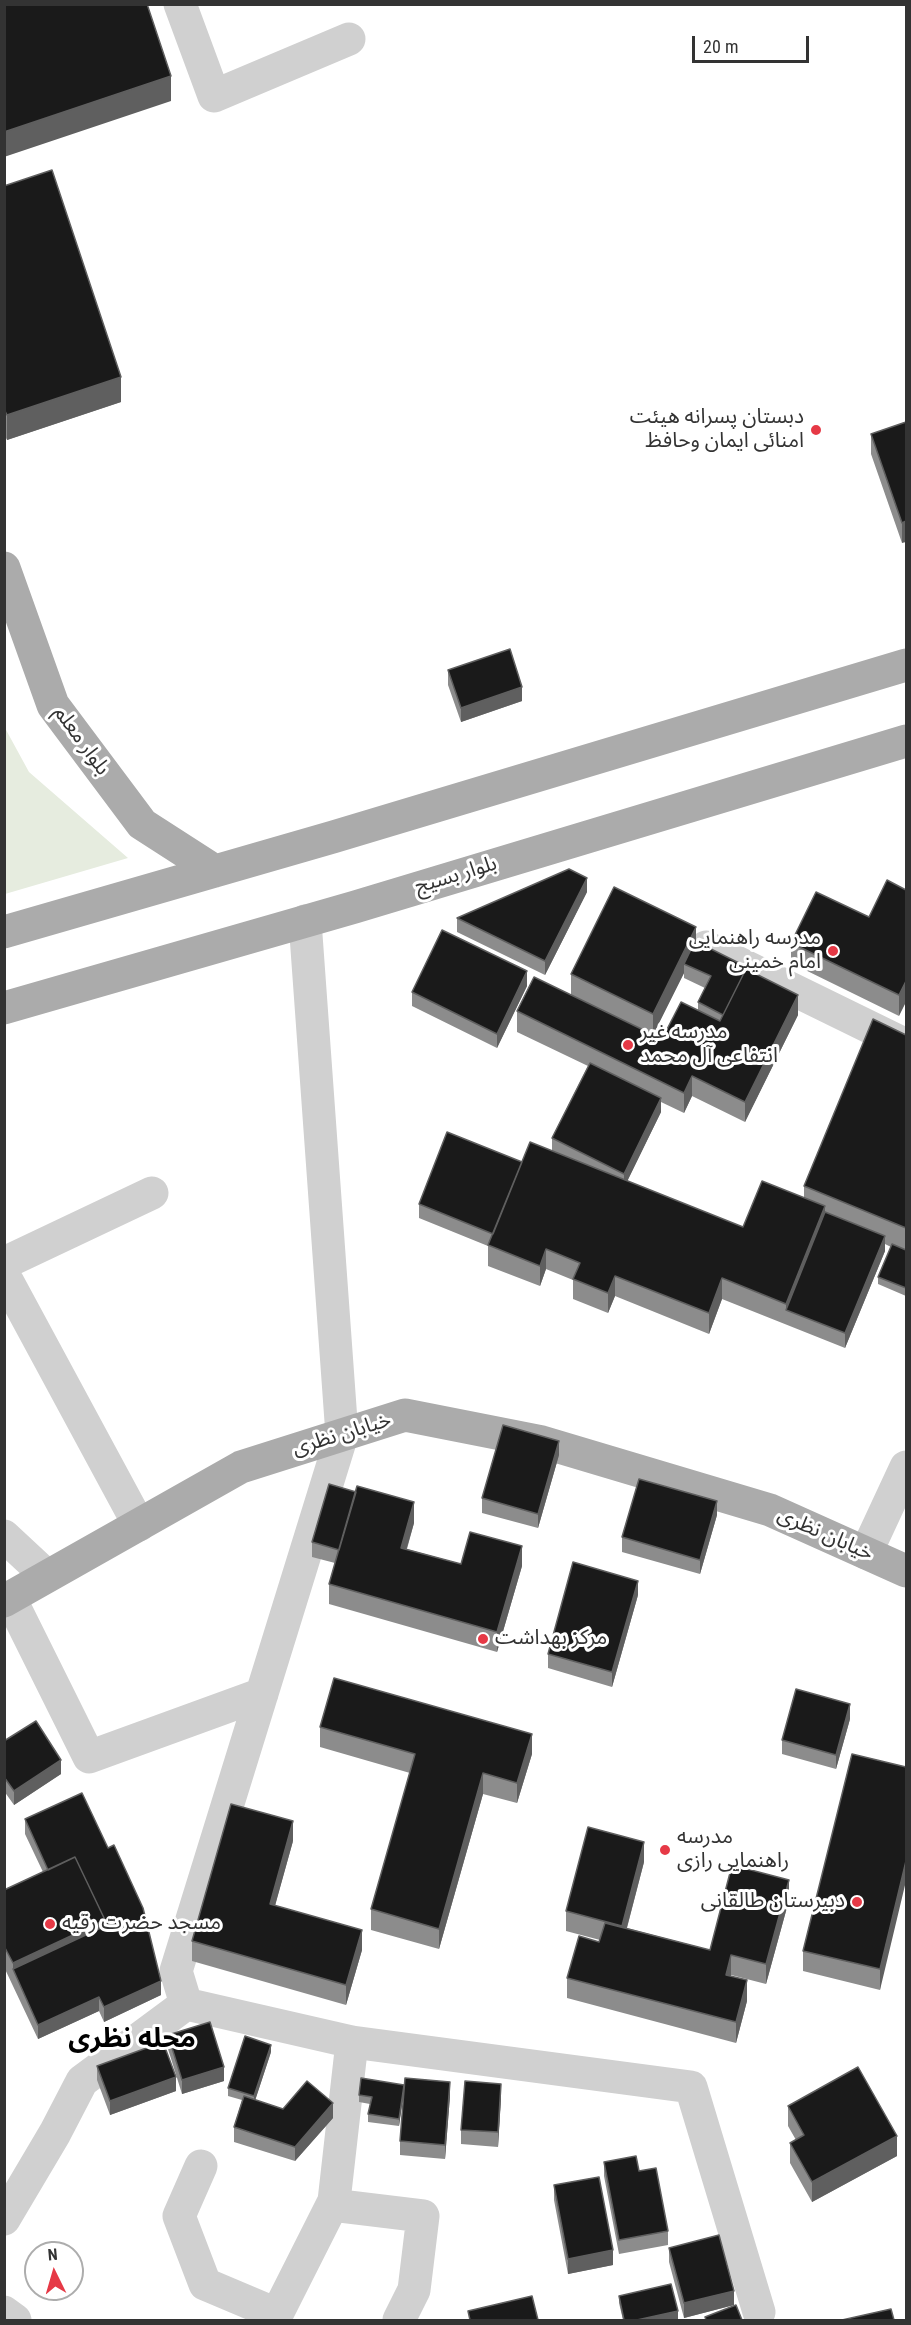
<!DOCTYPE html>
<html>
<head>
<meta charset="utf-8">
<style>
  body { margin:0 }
  #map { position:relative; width:911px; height:2325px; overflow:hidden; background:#fff; font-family:"Roboto Condensed",sans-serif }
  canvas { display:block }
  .frame { position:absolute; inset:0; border:6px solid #333; pointer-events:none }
  .north { position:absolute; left:24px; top:2241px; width:60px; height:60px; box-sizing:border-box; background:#fff; border:2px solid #adadad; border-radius:50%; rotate:355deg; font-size:16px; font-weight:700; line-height:24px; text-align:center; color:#333 }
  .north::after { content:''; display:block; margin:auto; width:21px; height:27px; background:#e63946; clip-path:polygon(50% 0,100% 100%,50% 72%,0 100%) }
  .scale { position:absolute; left:692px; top:36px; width:117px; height:27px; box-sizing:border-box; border:3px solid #333; border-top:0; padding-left:8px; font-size:18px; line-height:21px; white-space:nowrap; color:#333; -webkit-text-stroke:4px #fff; paint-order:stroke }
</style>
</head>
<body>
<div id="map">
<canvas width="911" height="2325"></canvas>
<div class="frame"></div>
<div class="north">N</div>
<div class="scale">20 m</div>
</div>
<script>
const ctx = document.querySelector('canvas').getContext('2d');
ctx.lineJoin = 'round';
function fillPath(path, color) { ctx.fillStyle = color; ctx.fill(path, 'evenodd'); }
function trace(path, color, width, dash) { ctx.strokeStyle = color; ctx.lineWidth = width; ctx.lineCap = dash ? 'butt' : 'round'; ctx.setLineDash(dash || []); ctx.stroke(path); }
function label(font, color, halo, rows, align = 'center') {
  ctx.font = font + ' "Roboto Condensed","Noto Sans Arabic",sans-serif'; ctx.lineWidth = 6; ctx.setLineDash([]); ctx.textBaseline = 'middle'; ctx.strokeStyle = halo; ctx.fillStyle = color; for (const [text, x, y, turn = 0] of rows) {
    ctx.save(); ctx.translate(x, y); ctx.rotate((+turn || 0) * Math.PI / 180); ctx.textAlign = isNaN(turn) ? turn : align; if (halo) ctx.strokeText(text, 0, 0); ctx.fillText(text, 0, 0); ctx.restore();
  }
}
fillPath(new Path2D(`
  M5,728l24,44 99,86 -123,36z`), '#e6ecdf');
trace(new Path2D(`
  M180,4l34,92 135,-57
  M305,921l37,514 -166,536 10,33 166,38 339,45 68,225
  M706,947l200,98
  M4,1263l148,-70
  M4,1275l135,250
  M4,1536l43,40
  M866,1553l40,-86
  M10,1598l79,159 173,-63
  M201,2166l-22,50 26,68 71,30
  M332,2205l91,11 -9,74 -15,30
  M4,2219l51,-86 27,-52 104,-77
  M4,2312l11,8
  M274,2320l60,-119 18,-159`), '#d0d0d0', 33);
trace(new Path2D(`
  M4,568l49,137 89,119 73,47
  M4,932l329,-95 573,-172
  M4,1008l351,-101 551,-166
  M4,1601l237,-134 164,-52 137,27 228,68 136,61`), '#ababab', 33);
fillPath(new Path2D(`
  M4,186l117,216 -114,38 -3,-6z
  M906,422l-4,121 -31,-89v-20z
  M448,670l74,31 -61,21 -13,-37z
  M906,890l-7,126 -108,-53v-20l78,-26z
  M587,892l-42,83 -88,-43v-14z
  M696,942l51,28 51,45 -53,107 -53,-26 -8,17 -23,-11v10l-34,69 116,46 61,-29v-12l102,-151v261l-28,-12v-7l13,-30 -6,-3v7l-40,97 -123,-49 -13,35 -94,-38 -7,17 -35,-14v-19l-27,-11 -6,17 -52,-20v-20l-69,-28v-14l133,-53v-13l36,-72 -71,-34v-21l54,-17v-20zM684,973v5l21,10 -7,14v8l-36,29 -9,-4z
  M527,986l-30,62 -85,-42v-14z
  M559,1455l-21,73 -56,-15v-15z
  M717,1515l-17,59 -78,-22v-15z
  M414,1523l-7,26 54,15 61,2 -25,86 -168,-48v-20l6,-21 -23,-6v-15z
  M638,1595l-26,92 -64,-19v-14z
  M850,1719l-14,50 -54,-15v-14z
  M320,1727l212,27 -15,49 -34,-9 -44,155 -68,-19v-21l39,-136 -90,-26z
  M4,1741l57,33 -47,31 -10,-14z
  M906,1767l-26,223 -77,-19v-20z
  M25,1819l136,176 -57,27 -5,-11 -61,28 -34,-72v-77l39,-18 -18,-38z
  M293,1841l-18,64 87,45 -16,55 -154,-44v-20z
  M644,1862l-17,66 83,22 79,-50 -23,84 -35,-9v1l16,25 -11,42 -169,-45v-20l32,-36 1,-2 -34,-9v-20z
  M168,2035l56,46 -42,13 -14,-45z
  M271,2052l-16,48 28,9 50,9 -38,43 -61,-19v-15l8,-27 -14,-4v-8z
  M97,2066l79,25 -66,24 -13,-35z
  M404,2085l-5,41 -31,-4v-8l2,-10 -11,-2v-7z
  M450,2096l-5,63 -45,-4v-14z
  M501,2098l-3,49 -37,-3v-14z
  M788,2106l109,50 -85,46 -22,-39v-20l6,-3 -8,-14z
  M604,2162l35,9 29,60v14l-49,9 -15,-78z
  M554,2185l59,80 -45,9 -14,-74z
  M669,2248l65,57 -50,13 -15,-56z
  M619,2296l59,23 -7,1h-48l-4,-17z`), '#8c8c8c');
fillPath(new Path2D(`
  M171,76v25l-167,56v-25z
  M121,377v25l-114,38v-25z
  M906,521v21l-4,1v-20z
  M522,687v14l-61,21v-14z
  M587,878v14l-42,83v-14z
  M696,927v21l-12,16v9l-31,62v-21z
  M527,971v15l-30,62v-14z
  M906,981v21l-7,14v-21z
  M798,995v20l-53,107v-20z
  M692,1076v20l-8,17v-20z
  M661,1098v14l-37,76v-14z
  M825,1206v20l-39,84v-6z
  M885,1236v15l-40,97v-15z
  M546,1249v20l-6,17v-20z
  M615,1276v20l-7,17v-20z
  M722,1278v21l-13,35v-21z
  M559,1441v14l-21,73v-14z
  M717,1501v14l-17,59v-14z
  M414,1502v21l-13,45v-20z
  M522,1546v20l-25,86v-20z
  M638,1581v14l-26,92v-15z
  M850,1704v15l-14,50v-14z
  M532,1734v20l-15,49v-20z
  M61,1760v14l-47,31v-14z
  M483,1773v21l-44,155v-20z
  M293,1821v20l-23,83v-20z
  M644,1842v20l-22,84v-20z
  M906,1861v20l-26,109v-21z
  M789,1880v20l-23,84v-20z
  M105,1920v20l-92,29v-6z
  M362,1930v20l-16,55v-20z
  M731,1955v20l-5,20v-20z
  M747,1980v21l-11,42v-21z
  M161,1981v14l-57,27v-15z
  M99,1997v14l-61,28v-14z
  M271,2045v7l-17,52v-8z
  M224,2067v14l-42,13v-14z
  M176,2077v14l-66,24v-14z
  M450,2082v14l-5,63v-14z
  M501,2084v14l-3,49v-15z
  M404,2085v7l-5,34v-7z
  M333,2103v15l-38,43v-14z
  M897,2136v20l-85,46v-20z
  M613,2250v15l-45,9v-15z
  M734,2291v14l-50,13v-15z
  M678,2311v8l-7,1h-34z`), '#5f5f5f');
const building = new Path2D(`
  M4,4h143l24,72 -167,56z
  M52,170l69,207 -114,38 -3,-6v-223z
  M906,422v99l-4,2 -31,-89z
  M510,649l12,38 -61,21 -13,-38z
  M569,869l18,9 -42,83 -88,-43z
  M887,880l19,10v91l-7,14 -108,-52 25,-51 53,25z
  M614,887l82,40 -43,87 -82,-40z
  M442,930l85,41 -30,63 -85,-42z
  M695,941l52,26 -24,48 -25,-13 13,-26 -27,-12z
  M746,969l52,26 -53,107 -53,-26 -8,17 -167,-82 17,-34 128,62 19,-37 39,19z
  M873,1019l33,16v193l-102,-42z
  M590,1063l71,35 -37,76 -72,-36z
  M447,1132l75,30 -29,72 -74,-30z
  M530,1142l213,85 19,-46 63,25 -39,98 -64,-26 -13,35 -94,-37 -7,17 -35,-14 7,-16 -34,-14 -6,17 -52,-21z
  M825,1212l60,24 -40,97 -59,-23z
  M892,1244l14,6v38l-28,-11z
  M503,1425l56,16 -21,73 -56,-16z
  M639,1479l78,22 -17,59 -78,-23z
  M329,1484l27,8 -17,58 -27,-8z
  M357,1486l57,16 -13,46 60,16 9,-32 52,14 -25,86 -168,-48z
  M573,1562l65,19 -26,91 -64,-18z
  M334,1678l198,56 -15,49 -34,-10 -44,156 -68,-20 44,-155 -95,-27z
  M796,1689l54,15 -14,51 -54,-15z
  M36,1721l25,39 -47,31 -10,-14v-36z
  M852,1754l54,13v94l-26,108 -77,-18z
  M82,1793l26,55 6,-3 29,63 18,73 -57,26 -5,-10 -61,28 -25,-56 92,-43v-6l-30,-63 -27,13 -23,-51z
  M231,1804l62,17 -23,83 92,26 -16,55 -154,-44z
  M588,1827l56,15 -22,84 -56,-15z
  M75,1857l30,63 -92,43 -9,-17v-56z
  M732,1865l57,15 -23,84 -35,-9 -5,20 21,5 -11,42 -169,-44 12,-42 20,6 6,-19 105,27z
  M210,2022l14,45 -42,13 -14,-45z
  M245,2036l26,9 -17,51 -26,-8z
  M163,2042l13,35 -66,24 -13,-35z
  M858,2067l39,69 -85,46 -22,-39 14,-8 -16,-29z
  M361,2078l43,7 -5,34 -31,-5 4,-17 -13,-2z
  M405,2078l45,4 -5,63 -45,-4z
  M307,2081l26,22 -38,44 -61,-20 10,-31 39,13z
  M465,2081l36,3 -3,48 -37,-2z
  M636,2156l3,15 17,-3 12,63 -49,9 -15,-78z
  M599,2177l14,73 -45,9 -14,-74z
  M719,2235l15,56 -50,12 -15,-55z
  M671,2284l7,27 -41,9h-13l-5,-24z
  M532,2296l6,24h-68l-2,-9z
  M736,2305l6,15h-36l-1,-3z
  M891,2309l3,11h-52z`);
fillPath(building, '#1a1a1a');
trace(building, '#5f5f5f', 1.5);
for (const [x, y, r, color] of [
  [816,430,6,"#e63946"],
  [833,951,6,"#e63946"],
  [628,1045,6,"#e63946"],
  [483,1639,6,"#e63946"],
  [665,1850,6,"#e63946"],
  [857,1902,6,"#e63946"],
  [50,1924,6,"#e63946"]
]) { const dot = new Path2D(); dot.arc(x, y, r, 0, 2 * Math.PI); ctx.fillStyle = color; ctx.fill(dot); trace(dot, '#fff', 2); }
label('21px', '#333', '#fff', [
  ["دبستان پسرانه هیئت",804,418,"right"],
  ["امنائی ایمان وحافظ",804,442,"right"],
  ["مدرسه راهنمایی",821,939,"right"],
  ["امام خمینی",821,963,"right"],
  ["مدرسه غیر",640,1033],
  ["انتفاعی آل محمد",640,1057],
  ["مرکز بهداشت",495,1639],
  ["مدرسه",677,1838],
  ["راهنمایی رازی",677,1862],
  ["دبیرستان طالقانی",845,1902,"right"],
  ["مسجد حضرت رقیه",62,1924]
], 'left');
label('21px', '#333', '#fff', [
  ["بلوار معلم",81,741,54],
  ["بلوار بسیج",456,876,-17],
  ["خیابان نظری",342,1435,-17],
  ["خیابان نظری",825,1535,24]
]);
label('bold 27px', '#000', '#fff', [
  ["محله نظری",132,2040]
]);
</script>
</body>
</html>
